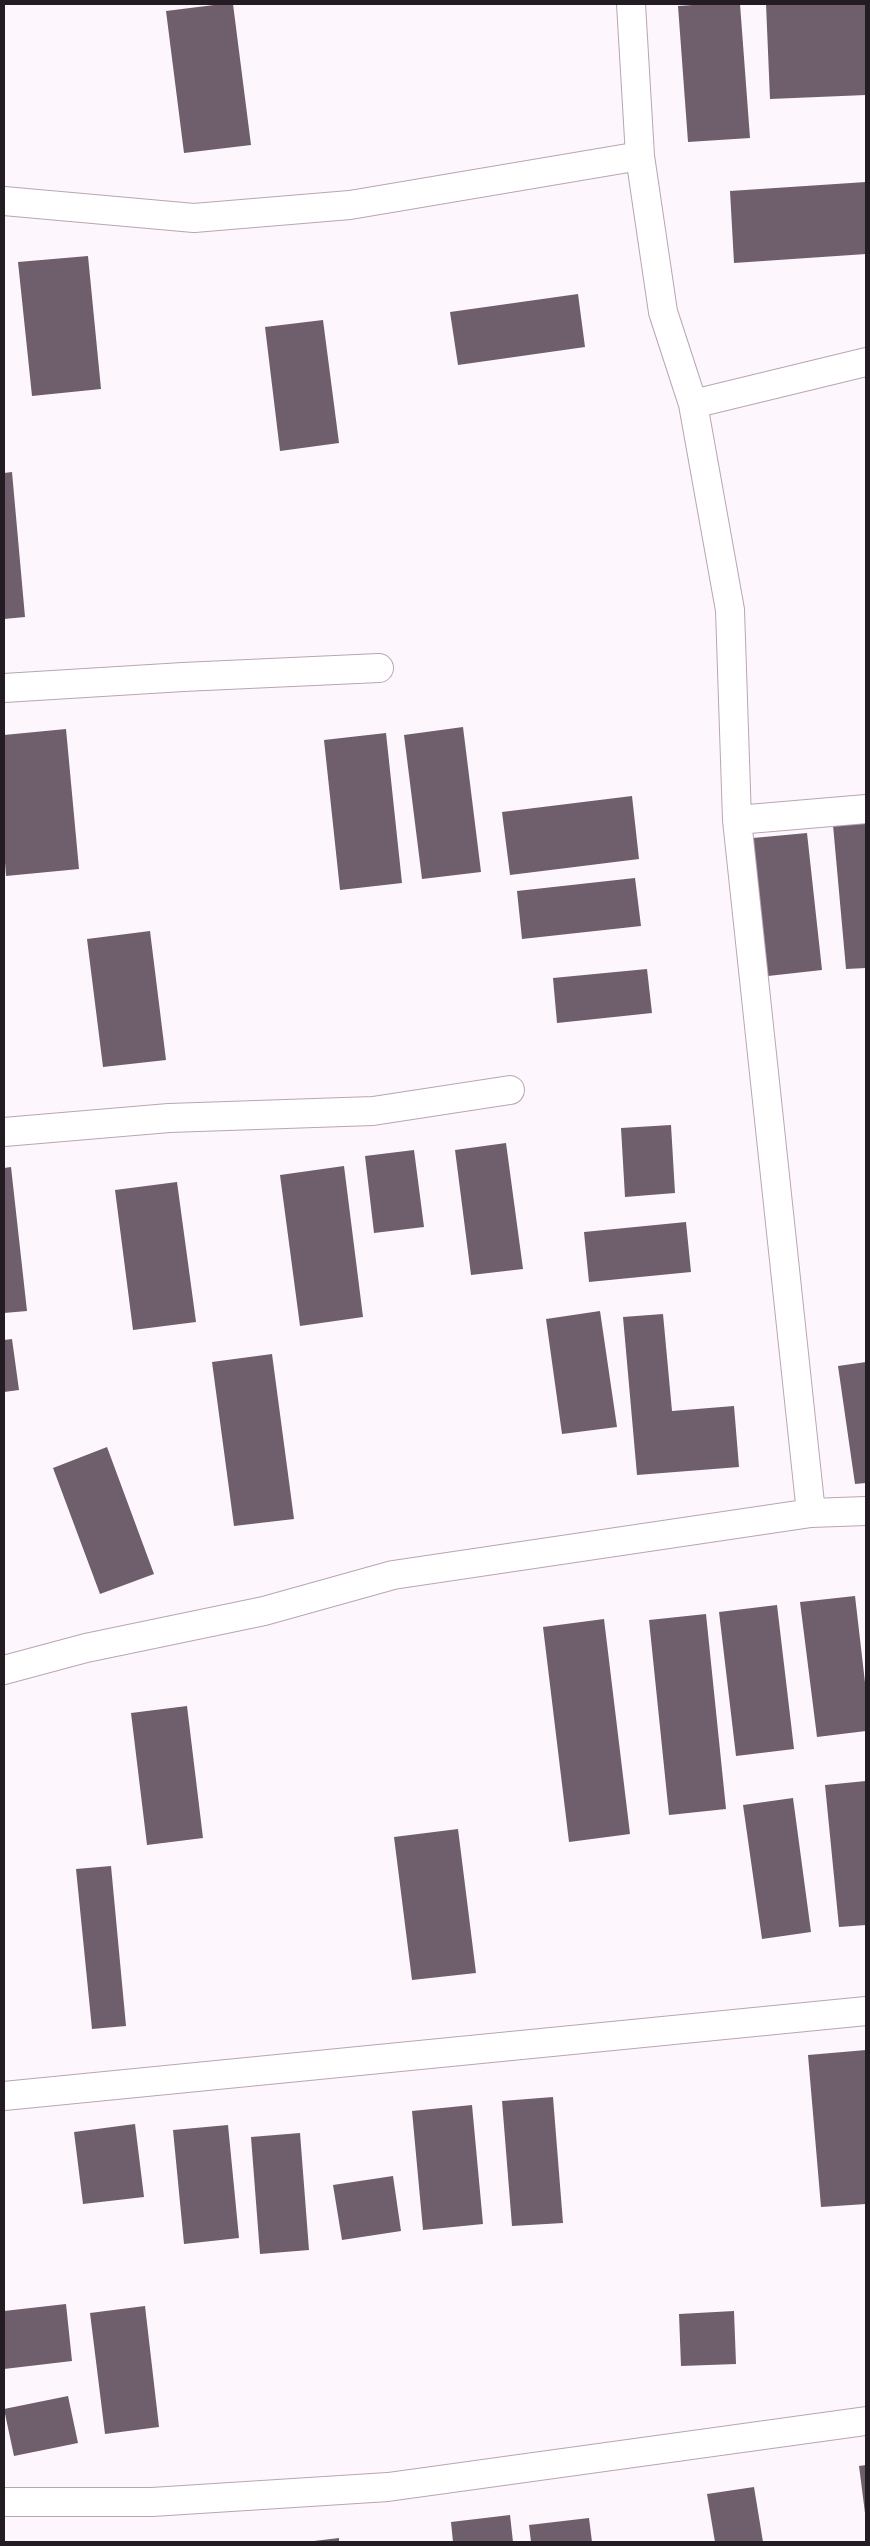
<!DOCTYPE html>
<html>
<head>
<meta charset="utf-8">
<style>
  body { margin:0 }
  #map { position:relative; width:870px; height:2546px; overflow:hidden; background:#fef6fd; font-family:Quicksand,sans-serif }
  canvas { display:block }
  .frame { position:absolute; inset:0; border:5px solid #231c22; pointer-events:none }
</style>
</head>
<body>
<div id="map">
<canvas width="870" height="2546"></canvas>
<div class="frame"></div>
</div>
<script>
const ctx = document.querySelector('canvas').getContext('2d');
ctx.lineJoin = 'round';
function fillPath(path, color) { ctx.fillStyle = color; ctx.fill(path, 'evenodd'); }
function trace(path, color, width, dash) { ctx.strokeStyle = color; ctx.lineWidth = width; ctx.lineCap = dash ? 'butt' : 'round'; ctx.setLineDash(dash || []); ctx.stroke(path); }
fillPath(new Path2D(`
  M222,4h11l18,141 -67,8 -18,-142z
  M707,4h33l10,134 -62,4 -10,-136z
  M766,4h100v91l-96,4z
  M866,182v72l-132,9 -4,-72z
  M88,256l13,133 -69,7 -14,-134z
  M578,294l7,53 -127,18 -8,-53z
  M323,320l16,123 -59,8 -15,-124z
  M12,472l13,145 -21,2v-146z
  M463,727l18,145 -59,7 -18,-144z
  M66,729l13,140 -73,7 -2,-27v-114z
  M386,733l16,150 -62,7 -16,-150z
  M632,796l7,63 -129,16 -8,-63z
  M866,822v146l-20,1 -13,-144z
  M807,833l15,137 -54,6 -15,-138z
  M635,878l6,48 -119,13 -5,-48z
  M150,931l16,129 -63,7 -16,-128z
  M647,969l5,44 -95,10 -4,-45z
  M671,1125l4,68 -50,4 -4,-69z
  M506,1143l17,126 -52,6 -16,-125z
  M414,1150l10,77 -50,6 -9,-77z
  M344,1166l19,151 -63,9 -20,-151z
  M11,1167l16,144 -23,2v-145z
  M177,1182l19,140 -63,8 -18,-140z
  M686,1222l5,50 -102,10 -5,-50z
  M600,1311l17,116 -55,7 -16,-115z
  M663,1314l9,97 62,-5 5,61 -102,8 -14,-158z
  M12,1339l7,51 -15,2v-52z
  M272,1354l22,165 -60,7 -22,-164z
  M866,1362v121l-11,1 -17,-118z
  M107,1447l47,127 -54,20 -47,-126z
  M855,1596l11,95v40l-49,6 -17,-135z
  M777,1605l17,144 -58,7 -17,-144z
  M706,1614l20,195 -57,6 -20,-195z
  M604,1619l26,215 -61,8 -26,-215z
  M187,1706l16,132 -56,7 -16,-132z
  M866,1781v144l-27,2 -14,-142z
  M793,1798l18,134 -49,7 -19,-134z
  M458,1829l18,144 -64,7 -18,-143z
  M111,1866l15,160 -34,3 -16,-160z
  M866,2050v154l-45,3 -13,-152z
  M553,2097l10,126 -51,3 -10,-125z
  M472,2105l11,119 -60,6 -11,-119z
  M135,2124l9,73 -61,7 -9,-72z
  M228,2125l11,113 -55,6 -11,-114z
  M300,2133l9,117 -49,4 -9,-117z
  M393,2176l8,55 -59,9 -9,-55z
  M66,2304l6,57 -68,8v-58z
  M145,2306l14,121 -54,7 -15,-121z
  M734,2311l2,53 -55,2 -2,-52z
  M68,2396l10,47 -64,13 -10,-47z
  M866,2465v48h-1l-6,-47z
  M754,2487l9,55h-48l-8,-48z
  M510,2515l3,27h-60l-2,-20z
  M589,2518l3,24h-61l-2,-17z
  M339,2538v4h-25v-1z`), '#6f5e6c');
const minor = new Path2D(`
  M631,4l9,152 23,156 30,92 37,206 7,210 74,693
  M4,201l190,17 156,-13 290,-49
  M693,404l173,-42
  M4,688l179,-11 196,-9
  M737,820l129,-11
  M4,1132l165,-14 204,-7 137,-21
  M4,1670l82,-22 178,-37 129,-36 418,-62 55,-2
  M4,2096l862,-85
  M4,2502h148l236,-15 478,-66`);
trace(minor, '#b8a5b5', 30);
trace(minor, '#fff', 28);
</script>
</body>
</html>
